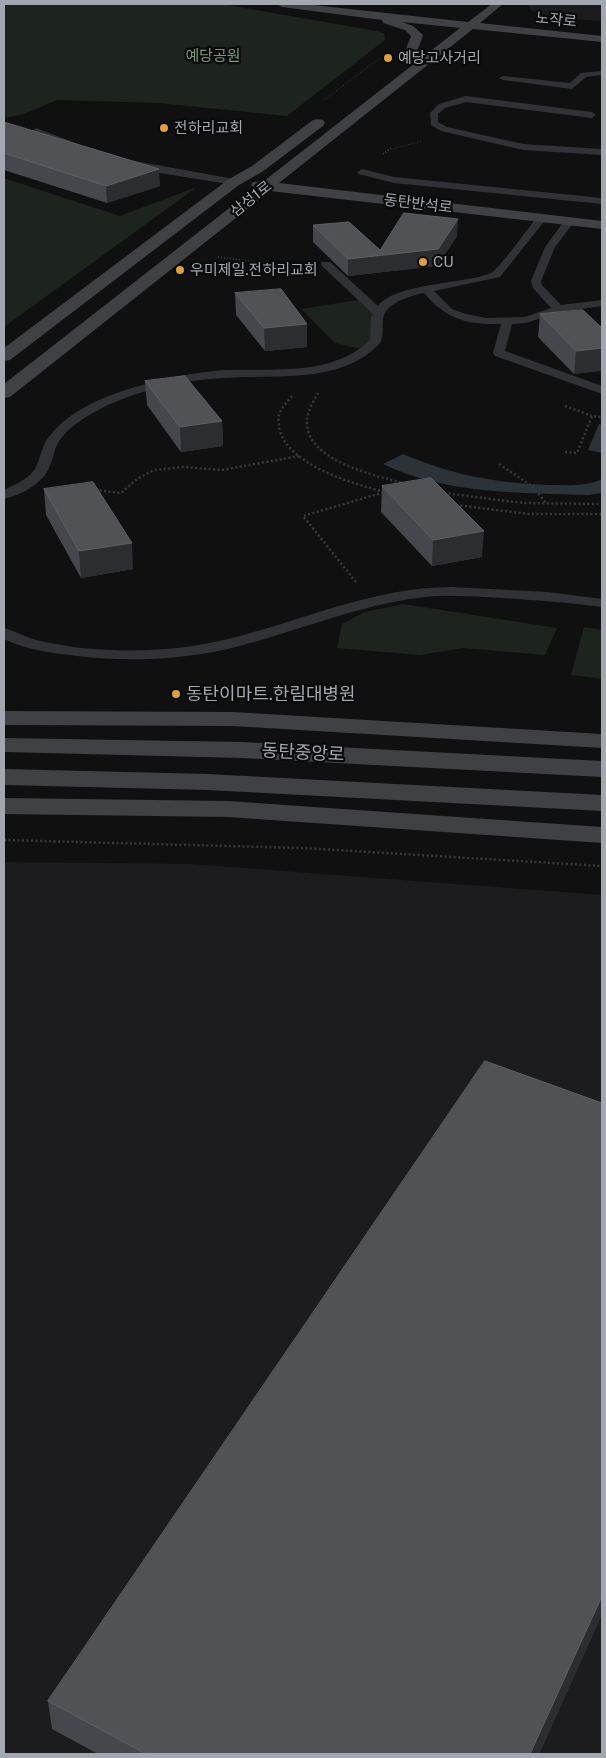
<!DOCTYPE html>
<html>
<head>
<meta charset="utf-8">
<style>
  body { margin:0 }
  #map { position:relative; width:606px; height:1758px; overflow:hidden; background:#101011; font-family:"Public Sans",sans-serif }
  canvas { display:block }
  .frame { position:absolute; inset:0; border:5px solid #a2a7b0; pointer-events:none }
</style>
</head>
<body>
<div id="map">
<canvas width="606" height="1758"></canvas>
<div class="frame"></div>
</div>
<script>
const ctx = document.querySelector('canvas').getContext('2d');
ctx.lineJoin = 'round';
function fillPath(path, color) { ctx.fillStyle = color; ctx.fill(path, 'evenodd'); }
function trace(path, color, width, dash) { ctx.strokeStyle = color; ctx.lineWidth = width; ctx.lineCap = dash ? 'butt' : 'round'; ctx.setLineDash(dash || []); ctx.stroke(path); }
function label(font, color, halo, rows, align = 'center') {
  ctx.font = font + ' "Public Sans","Noto Sans KR",sans-serif'; ctx.lineWidth = 4.5; ctx.setLineDash([]); ctx.textBaseline = 'middle'; ctx.strokeStyle = halo; ctx.fillStyle = color; for (const [text, x, y, turn = 0] of rows) {
    ctx.save(); ctx.translate(x, y); ctx.rotate((+turn || 0) * Math.PI / 180); ctx.textAlign = isNaN(turn) ? turn : align; if (halo) ctx.strokeText(text, 0, 0); ctx.fillText(text, 0, 0); ctx.restore();
  }
}
fillPath(new Path2D(`
  M528,4h74v17l-48,-3 -23,-8z
  M4,862l186,2 412,31v859h-598z`), '#1c1c1e');
fillPath(new Path2D(`
  M4,4h218l154,27 8,2 1,7 -98,76 -129,-13 -101,-3 -33,14 -20,4z
  M4,178l116,38 77,-29 -193,140z
  M364,299l15,14 -3,28 -10,9 -31,-7 -34,-34z
  M403,604l154,24 -12,27 -82,-7 -43,7 -83,-7 5,-24 23,-12z
  M584,627l18,3v49l-31,-4z`), '#1d231d');
fillPath(new Path2D(`
  M599,424l3,1v28l-14,-3z
  M403,454c49,21 93,29 146,31 17,0 37,2 53,-6v14l-13,2c-66,-2 -146,-1 -206,-31z`), '#2b3238');
trace(new Path2D(`
  M249,4l10,1
  M324,100l63,-47
  M388,150l34,-9`), '#37393c', 1, [1, 2]);
trace(new Path2D(`
  M383,154l8,-6
  M218,257l86,11`), '#37393c', 2, [1, 2]);
trace(new Path2D(`
  M318,393c-5,9 -11,18 -11,29 -1,39 70,54 99,62
  M292,396c-5,6 -11,12 -13,19 -1,4 0,8 0,12 7,38 73,56 105,65
  M565,406l27,10
  M565,452l12,1 15,-37 10,1
  M499,464l33,22 15,18
  M95,490l26,3 16,-14 17,-9 30,-3 38,3 77,-14
  M444,493l79,10 79,1
  M456,505l73,9h73
  M356,582l-53,-66 82,-24
  M4,840l299,8 299,18`), '#37393c', 2.5, [2, 2.5]);
fillPath(new Path2D(`
  M602,71v4l-16,2 -14,12 -69,-9 -4,-2 4,-2 67,7 11,-10z
  M466,96l126,16 4,3 -4,3 -126,-16 -21,6 -7,6v8l9,5 76,17 79,5v6l-79,-5 -82,-19 -10,-6 -1,-12 9,-9z
  M36,128l42,16 2,2 -5,3 -3,-1 -39,-15 -1,-2z
  M135,161l99,18 5,3 -5,3 -74,-12 -28,-7 -2,-2z
  M362,169l32,8 208,21v6l-208,-21 -35,-9 -2,-2z
  M541,216l5,3 -46,58 -66,14 18,18 14,5 20,4 39,-1 26,-9 -18,-20 -2,-7 14,-34 20,-27h8l1,2 -19,25 -14,34 1,4 19,20 41,-5v6l-42,6 -34,11 -14,1 -7,27 97,35v8l-107,-38 -2,-3 8,-29c-34,1 -55,-5 -77,-31 -14,3 -40,10 -41,27 -1,8 1,17 -3,23 -39,42 -105,31 -156,35 -39,2 -82,11 -118,28 -16,8 -38,20 -48,37 -4,7 -5,17 -9,25 -7,16 -28,27 -45,31v-9c13,-7 29,-12 34,-28 3,-8 5,-17 10,-24 21,-28 58,-43 91,-52 28,-8 57,-14 86,-16 48,-2 107,7 145,-30l1,-23 2,-3 -51,-48 -1,-2 1,-2h8l48,44c17,-23 87,-22 113,-33 8,-4 38,-46 46,-56z
  M452,587l96,5 54,7v8c-39,-5 -77,-8 -117,-10 -25,-1 -50,-3 -75,2 -63,10 -121,35 -182,50 -50,11 -100,13 -151,7 -25,-3 -50,-6 -73,-17v-11c11,3 21,9 32,12 60,14 127,14 188,0 76,-18 148,-53 228,-53z`), '#313236');
fillPath(new Path2D(`
  M277,4h27l164,18 24,-18h11l-23,19 122,13v6l-129,-13 -194,154 323,38v8l-332,-38 -260,206 -6,1v-14l251,-196 -4,-3 2,-3 11,-1 196,-153 -58,-6 11,4 10,9 -6,17 -6,3 -6,-3 6,-16 -6,-6 -22,-7 -1,-3 -100,-13z
  M318,119l5,1 2,3 -2,3 -61,46 -23,13 -229,175 -6,1v-13l225,-169 23,-13 61,-46z
  M4,711l229,1 369,22v14l-369,-22 -229,-1z
  M4,738l238,4 360,19v16l-360,-19 -238,-6z
  M4,769l204,5 394,21v16l-394,-21 -204,-5z
  M4,798l224,3 374,26v16l-374,-26 -224,-3z`), '#3f4145');
fillPath(new Path2D(`
  M4,122l156,64 -53,17 -103,-33z
  M313,225l67,25 77,-14 -20,30 -89,10 -35,-34z
  M235,293l72,54 -42,4 -29,-36z
  M540,314l62,14 -28,46 -36,-37z
  M145,381l77,40 1,25 -42,6 -34,-47z
  M382,486l100,71 -50,9 -51,-54z
  M44,489l89,80 -52,9 -35,-63z
  M602,1103v511l-63,140h-441l-46,-25 -4,-28z`), '#46474c');
fillPath(new Path2D(`
  M159,169l1,17 -53,17 -1,-17z
  M458,219l-1,17 -20,30 -89,10v-17l90,-10z
  M307,324v23l-42,4 -1,-23z
  M602,348v23l-28,3 2,-23z
  M222,421l1,25 -42,6 -1,-25z
  M484,531l-2,26 -50,9 1,-26z
  M132,543l1,26 -52,9 -2,-27z
  M602,1596v18l-63,140h-9z`), '#2c2d30');
const building = new Path2D(`
  M4,122l155,47 -53,17 -102,-33z
  M404,213l54,6 -20,30 -90,10 -35,-34 36,-3 31,28z
  M281,289l26,35 -43,4 -29,-35z
  M583,310l19,18v20l-26,3 -36,-37z
  M185,376l37,45 -42,6 -35,-46z
  M431,478l53,53 -51,9 -51,-54z
  M93,482l39,61 -53,8 -35,-62z
  M485,1061l117,42v493l-72,158h-384l-98,-53z`);
fillPath(building, '#505256');
trace(building, '#5d5f64', 1);
for (const [x, y, r, color] of [
  [388,58,5,"#dea13b"],
  [164,128,5,"#dea13b"],
  [423,262,5,"#dea13b"],
  [180,270,5,"#dea13b"],
  [176,694,5,"#dea13b"]
]) { const dot = new Path2D(); dot.arc(x, y, r, 0, 2 * Math.PI); ctx.fillStyle = color; ctx.fill(dot); trace(dot, '#0b0b0c', 2); }
label('15px', '#a2a7b0', '#0b0b0c', [
  ["노작로",556,20,6],
  ["삼성1로",251,199,-38],
  ["동탄반석로",418,204,7]
]);
label('15px', '#7b9a7c', '#0b0b0c', [
  ["예당공원",213,56]
]);
label('15px', '#a2a7b0', '#0b0b0c', [
  ["예당고사거리",398,58],
  ["전하리교회",174,128],
  ["CU",433,262],
  ["우미제일.전하리교회",190,270]
], 'left');
label('18px', '#a2a7b0', '#0b0b0c', [
  ["동탄이마트.한림대병원",186,694]
], 'left');
label('18px', '#a2a7b0', '#0b0b0c', [
  ["동탄중앙로",303,753,3]
]);
</script>
</body>
</html>
